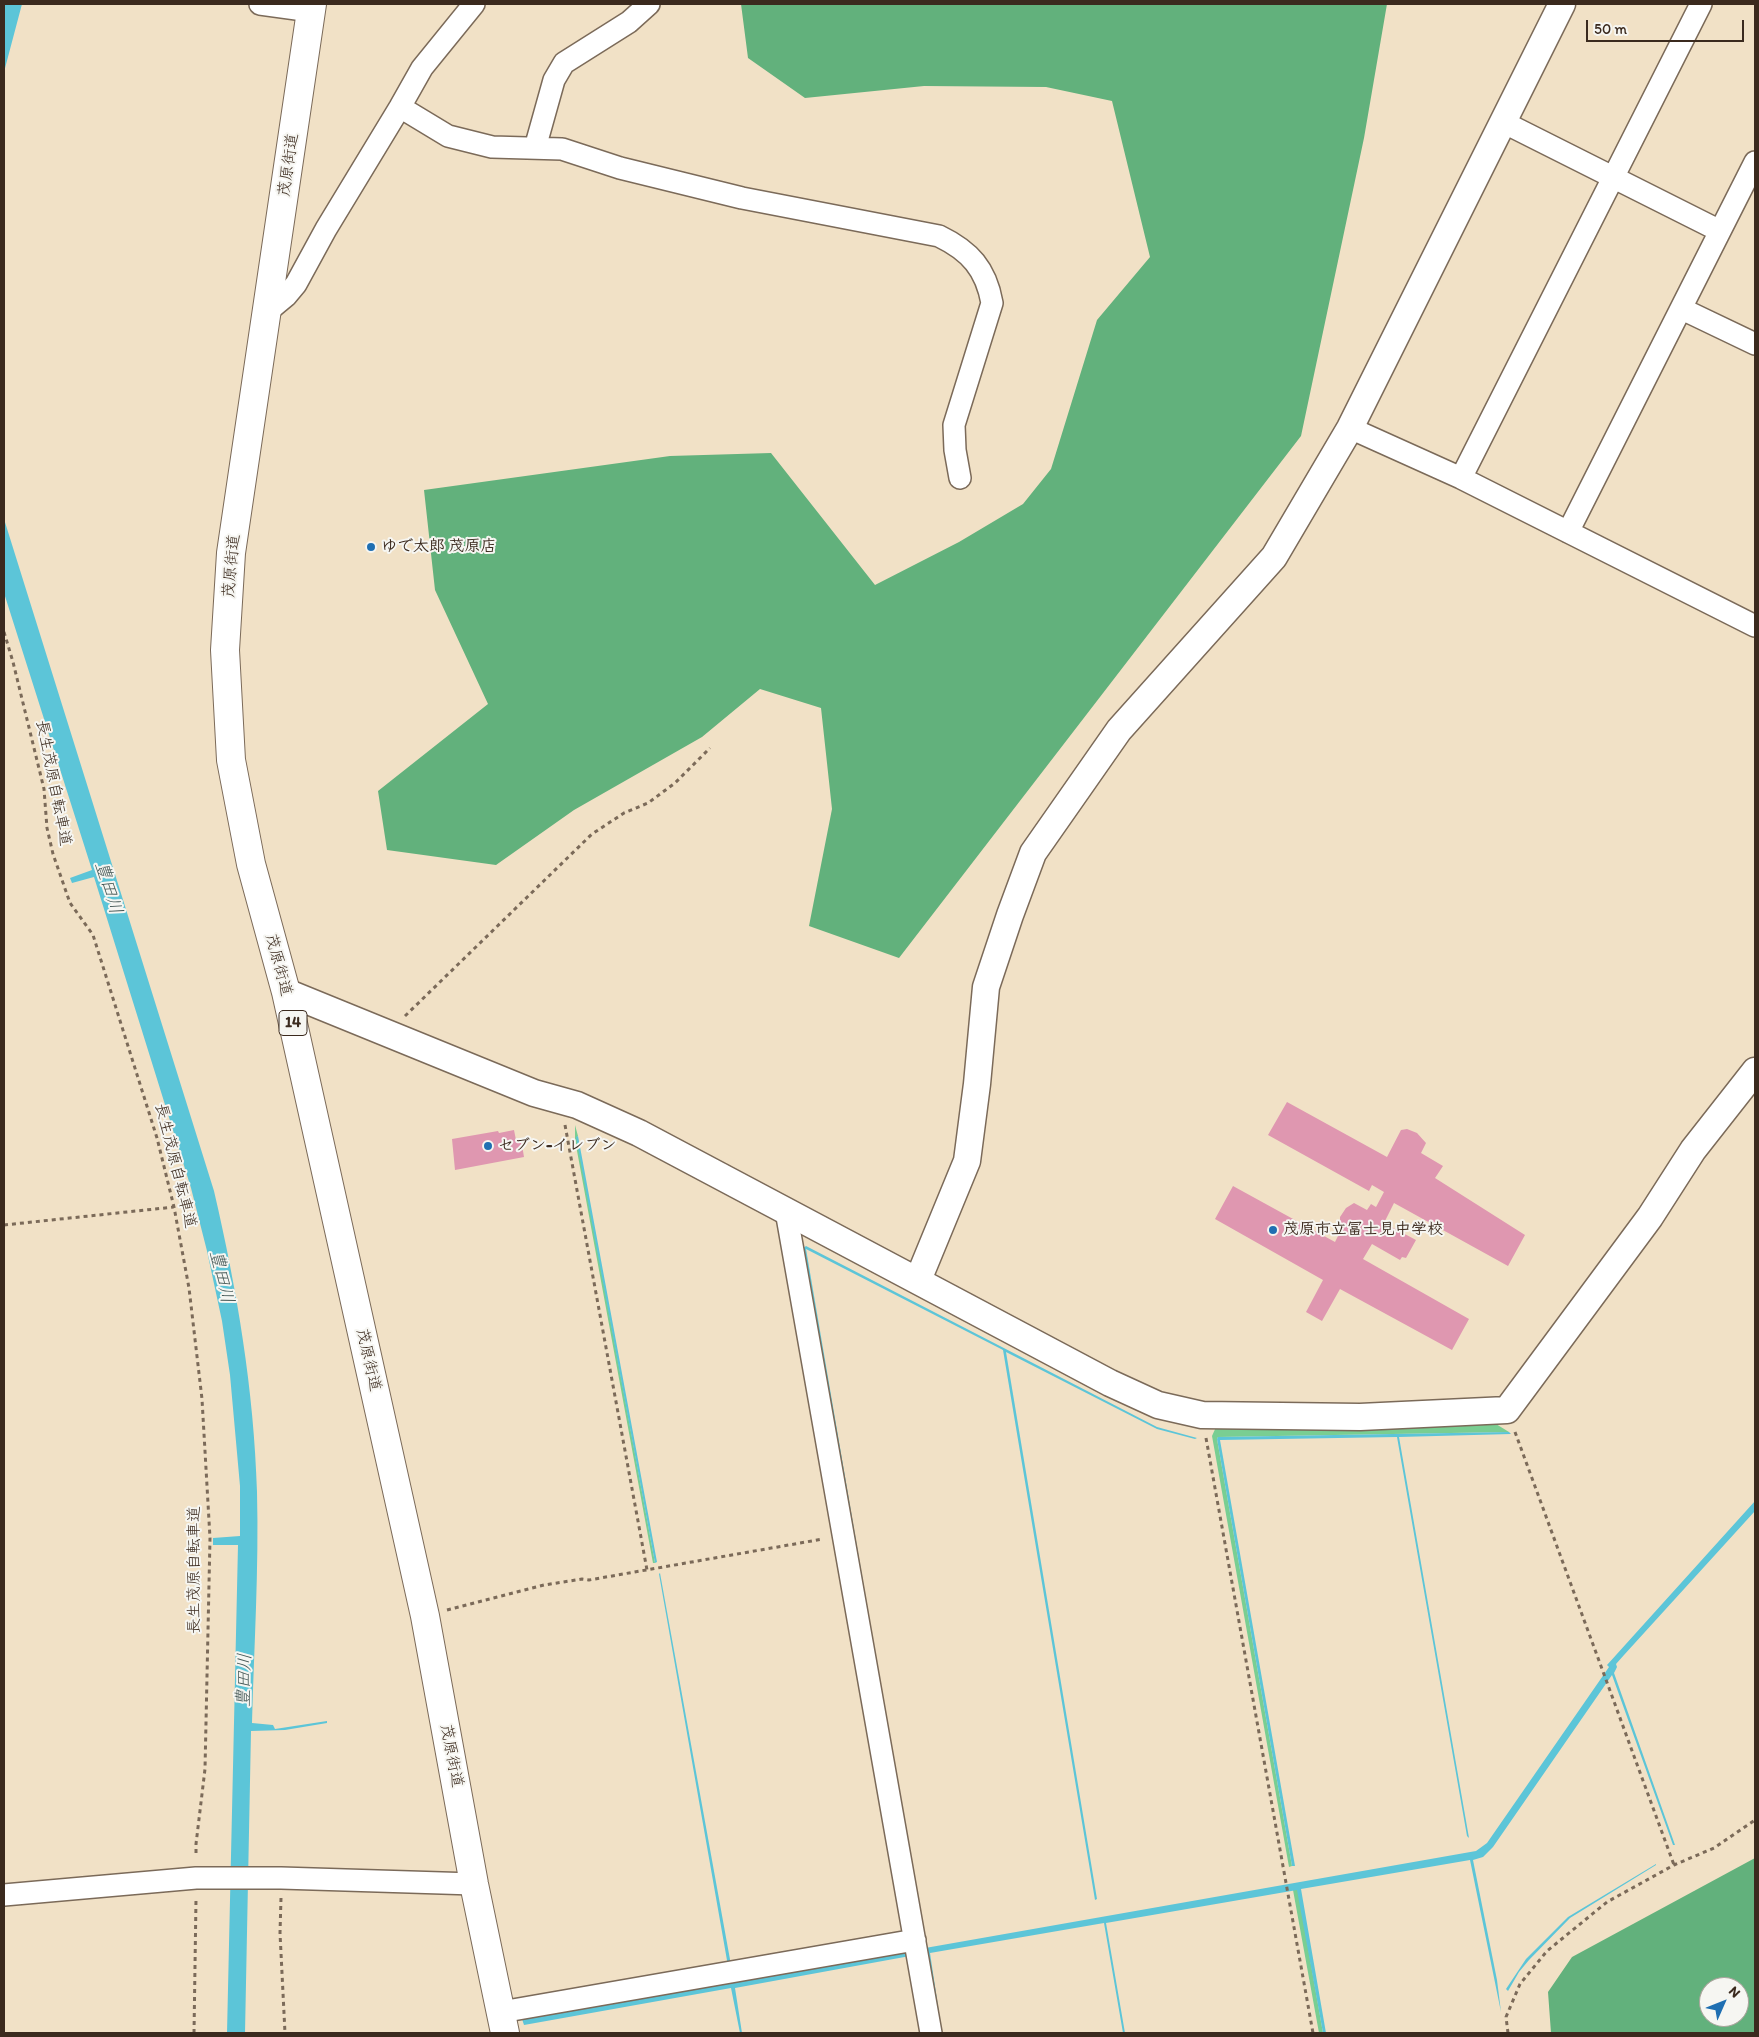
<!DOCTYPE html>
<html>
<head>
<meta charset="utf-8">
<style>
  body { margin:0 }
  #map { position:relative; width:1759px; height:2037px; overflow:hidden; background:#f1e1c6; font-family:Itim,sans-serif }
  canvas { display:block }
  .frame { position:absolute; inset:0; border:5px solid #3b2a1e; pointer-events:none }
  .north { position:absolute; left:1699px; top:1977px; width:50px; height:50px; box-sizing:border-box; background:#f6f6f2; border:1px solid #aba49d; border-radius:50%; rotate:46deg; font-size:14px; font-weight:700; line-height:20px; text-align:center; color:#3b2a1e }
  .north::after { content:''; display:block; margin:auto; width:18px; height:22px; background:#1f6fb2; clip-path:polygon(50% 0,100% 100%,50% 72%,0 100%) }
  .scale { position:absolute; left:1586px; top:20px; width:158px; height:22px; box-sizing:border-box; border:2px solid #3b2a1e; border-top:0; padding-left:6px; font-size:15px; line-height:18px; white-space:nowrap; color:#3b2a1e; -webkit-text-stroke:4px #f6f6f2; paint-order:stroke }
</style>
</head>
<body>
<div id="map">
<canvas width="1759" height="2037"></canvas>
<div class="frame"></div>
<div class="north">N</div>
<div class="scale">50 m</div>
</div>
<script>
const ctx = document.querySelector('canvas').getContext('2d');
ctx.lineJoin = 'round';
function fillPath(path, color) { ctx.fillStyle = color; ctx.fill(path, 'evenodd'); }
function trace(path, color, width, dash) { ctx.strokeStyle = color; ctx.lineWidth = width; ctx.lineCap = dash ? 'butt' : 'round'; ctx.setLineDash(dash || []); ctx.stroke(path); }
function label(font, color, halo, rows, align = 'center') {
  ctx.font = font + ' Itim,"Klee One",sans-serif'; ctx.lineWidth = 4; ctx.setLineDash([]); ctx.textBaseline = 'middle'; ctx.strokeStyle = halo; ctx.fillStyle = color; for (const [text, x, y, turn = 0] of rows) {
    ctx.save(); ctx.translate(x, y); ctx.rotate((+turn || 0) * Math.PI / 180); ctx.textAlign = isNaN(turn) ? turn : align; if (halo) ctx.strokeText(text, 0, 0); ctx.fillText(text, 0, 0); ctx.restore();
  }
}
fillPath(new Path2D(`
  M575,1125l3,11 -1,1 78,426h-2l-78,-423z
  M1496,1424l13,8 -291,5 -1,2 75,427 -3,1 -77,-431 4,-9z
  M1293,1890h5l25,143h-4z`), '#79ce92');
fillPath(new Path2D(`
  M741,4h646l-23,134 -63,298 -402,522 -90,-32 23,-117 -11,-101 -61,-19 -58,48 -128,73 -78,55 -109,-15 -9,-59 110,-87 -53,-114 -11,-100 246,-34 101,-3 104,132 84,-43 64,-38 28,-35 46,-149 53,-63 -38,-156 -66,-14 -122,-1 -119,12 -57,-40z
  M1755,1858v175h-204l-3,-41 24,-35zM1709,1987h30v30h-30z`), '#62b17c');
fillPath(new Path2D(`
  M4,4h18l-18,68z
  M4,519l210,672c23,99 40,199 43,301 2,77 -3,155 -5,231l21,2 2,4 52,-8v2l-42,7 -34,1 -6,302h-18l11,-488h-25v-7l27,-2v-50l-10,-111 -8,-54 -15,-70 -16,-63 -97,-311 -22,6 -2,-5 22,-8 -88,-277z
  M578,1136l79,426 -2,1 -79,-426z
  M806,1246l351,181 40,11 -2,1 -38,-10 -151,-77 91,547 -2,1 -92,-550 -197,-101 116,677 -120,-677z
  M1509,1432l2,2 -112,3 70,401 -2,-2 -70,-399 -177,3 75,426h-3l-75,-427 1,-2z
  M1755,1501v10l-131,144 -8,9 1,3 -3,6 61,172h-2l-61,-170 -119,172 -10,10 -10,3 24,120 4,32 -31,-152 -169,29 25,144h-3l-26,-143 -191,33 19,110h-2l-19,-110 -174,30 12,80h-2l-30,-77 -175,32 7,45h-2l-9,-45 -207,37 -2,-6 954,-168 11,-8 122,-176 -2,-2z
  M660,1573l71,392 -3,1 -69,-392z
  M1656,1864v1l-86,53 -41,42 -10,12 -11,19 -2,-2 20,-30 42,-42z`), '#5cc5d8');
fillPath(new Path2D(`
  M1287,1102l100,55 14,-27 6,-1 10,4 9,10 -5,10 22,13 -8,12 90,57 -17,31 -114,-63 -10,20 32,17 -10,18 -4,-1 -2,3 -28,-16 -9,15 106,60 -17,31 -112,-61 -18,32 -16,-9 17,-32 -108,-61 18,-33 102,56 9,-18 -4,-2v-5l6,-9 8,-5 13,7 4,-6 5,3 8,-15 -12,-7 -3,6 -101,-56z
  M514,1130l2,10 5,-1 3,18 -69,13 -3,-31 46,-8 1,2z`), '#df97b0');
const minor = new Path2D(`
  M260,4l51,7
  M400,107l48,29 44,11 70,2 58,19 122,30 197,38c31,15 47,33 53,67l-38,122 1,25 5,28
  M1503,122l217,109
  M535,148l19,-68 10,-17 65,-41 20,-18
  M1682,309l73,35
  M268,311l18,-15 10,-12 30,-55 74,-122 22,-39 52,-64
  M1350,428l111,50 294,148
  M1461,478l240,-474
  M1568,532l187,-370
  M786,1211l145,822
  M4,1895l192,-17h85l193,6
  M501,2012l414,-72`);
const tertiary = new Path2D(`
  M286,992l248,101 43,12 62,28 471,250 48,22 44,10 158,2 147,-7 143,-193 43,-67 62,-79
  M918,1280l49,-119 10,-77 9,-97 24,-72 23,-62 86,-123 155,-173 76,-129 212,-424`);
const primary = new Path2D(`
  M312,4l-81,549 -6,97 6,110 20,104 35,128 139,624 49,268 31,149`);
trace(minor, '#7b6a59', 24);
trace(tertiary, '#7b6a59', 29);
trace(primary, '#7b6a59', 30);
trace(new Path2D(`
  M4,632l9,30 31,127 3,39 6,26 17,49 23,32 64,203 17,69 15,81 13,111 8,139 -5,231 -9,75v13
  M405,1016l187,-182 32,-21 24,-10 27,-20 35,-35
  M565,1125l82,445
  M4,1225l170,-18
  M1515,1432l159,433
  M1206,1438l107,595
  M447,1610l97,-25 38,-6 7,1 234,-41
  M281,1898l-1,35 5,100
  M194,2033l2,-134
  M1508,2033l-2,-16 14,-33 27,-33 60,-49 67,-37 40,-17 41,-28`), '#7b6a59', 3, [4, 4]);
trace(minor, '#fff', 21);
trace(tertiary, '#fff', 26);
trace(primary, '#fff', 28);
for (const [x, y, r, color] of [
  [371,547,5,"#1f6fb2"],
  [488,1146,5,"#1f6fb2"],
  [1273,1230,5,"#1f6fb2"]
]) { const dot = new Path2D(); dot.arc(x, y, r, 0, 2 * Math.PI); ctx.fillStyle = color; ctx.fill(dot); trace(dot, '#f6f6f2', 2); }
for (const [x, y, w] of [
  [293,1023,28]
]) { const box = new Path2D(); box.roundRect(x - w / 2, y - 12.5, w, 25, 4); ctx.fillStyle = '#f6f6f2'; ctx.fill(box); trace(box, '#3b2a1e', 1); }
label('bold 15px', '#3b2a1e', null, [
  ["14",293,1023]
]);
label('16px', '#3b2a1e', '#f6f6f2', [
  ["茂原街道",289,165,-82],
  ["茂原街道",232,566,-85],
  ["長生茂原自転車道",53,783,79],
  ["茂原街道",278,965,75],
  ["長生茂原自転車道",175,1166,76],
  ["茂原街道",368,1360,77],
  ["長生茂原自転車道",195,1570,-90],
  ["茂原街道",451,1756,79]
]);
label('bold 16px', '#3b2a1e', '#f6f6f2', [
  ["ゆで太郎 茂原店",381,547],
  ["セブン-イレブン",498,1146],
  ["茂原市立冨士見中学校",1283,1230]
], 'left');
label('italic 18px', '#455856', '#f6f6f2', [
  ["豊田川",108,888,73],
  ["豊田川",221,1277,77],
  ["豊田川",245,1680,-88]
]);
</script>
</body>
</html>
